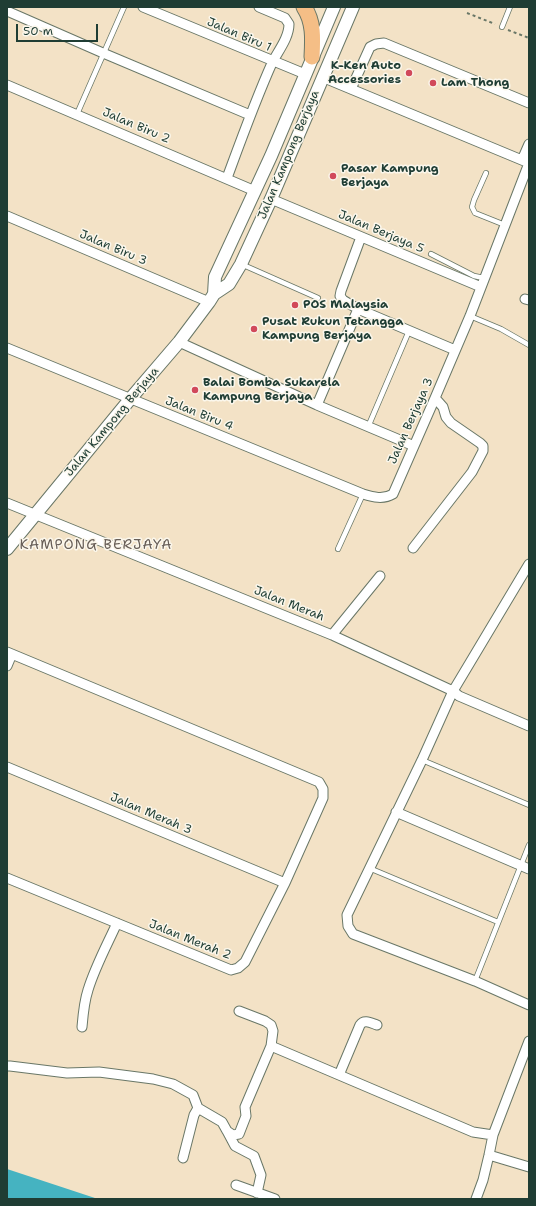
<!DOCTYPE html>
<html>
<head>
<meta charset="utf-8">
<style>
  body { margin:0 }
  #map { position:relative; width:536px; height:1206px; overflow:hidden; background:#f3e2c6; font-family:"Shantell Sans",sans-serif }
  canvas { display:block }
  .frame { position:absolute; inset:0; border:8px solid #1f3d34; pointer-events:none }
  .scale { position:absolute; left:16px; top:24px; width:82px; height:18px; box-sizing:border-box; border:2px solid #1f3d34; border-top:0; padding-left:5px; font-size:12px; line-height:14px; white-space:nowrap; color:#1f3d34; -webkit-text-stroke:3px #fbf7ec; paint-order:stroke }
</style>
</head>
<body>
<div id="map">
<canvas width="536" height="1206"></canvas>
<div class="frame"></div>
<div class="scale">50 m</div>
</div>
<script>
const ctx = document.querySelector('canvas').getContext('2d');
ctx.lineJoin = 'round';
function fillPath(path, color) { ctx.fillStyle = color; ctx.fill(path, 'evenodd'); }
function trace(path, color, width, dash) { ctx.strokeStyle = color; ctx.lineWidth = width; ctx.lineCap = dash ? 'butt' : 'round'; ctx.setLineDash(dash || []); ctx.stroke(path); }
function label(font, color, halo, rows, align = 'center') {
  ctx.font = font + ' "Shantell Sans",sans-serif'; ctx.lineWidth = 3; ctx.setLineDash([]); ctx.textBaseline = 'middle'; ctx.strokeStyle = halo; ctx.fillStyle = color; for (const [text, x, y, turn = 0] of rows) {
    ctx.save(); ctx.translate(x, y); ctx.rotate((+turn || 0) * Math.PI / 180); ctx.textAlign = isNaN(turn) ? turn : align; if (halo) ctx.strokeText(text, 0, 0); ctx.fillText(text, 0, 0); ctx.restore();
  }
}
fillPath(new Path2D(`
  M7,1169l91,30h-91z`), '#45b3c1');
const service = new Path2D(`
  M502,27l8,-20
  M77,114l47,-107
  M486,173l-12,27 -2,7 3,6 30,12
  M431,254l43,22 10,2
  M241,264l77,34
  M470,316l31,13 28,16
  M368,427l41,-96
  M338,549l25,-55
  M422,760l107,45
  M369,868l129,54
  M475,981l54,-136`);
const minor = new Path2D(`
  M143,7l162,67
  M7,11l96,42 147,62
  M322,77l207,86
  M7,85l248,106
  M351,89l19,-42 6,-3 8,-1 145,60
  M522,160l7,-16
  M227,178c14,-38 28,-77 45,-115 6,-12 17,-25 17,-39l-4,-6 -26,-11
  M271,199l210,88
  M7,216l202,86
  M361,237l-20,54 -1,5 3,4 15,9 97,41
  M525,299l4,1
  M179,342l138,63 97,41
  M7,348l356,146c10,3 20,6 30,0l42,-96 35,-82 59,-153
  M317,405l41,-96
  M7,503l325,132 121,56 6,5 70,30
  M413,548l59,-76 11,-21v-5l-3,-3 -29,-20 -5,-6 -3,-10 -8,-9
  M529,564l-76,127 -31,69 -75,155 1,11 5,8 122,47 54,24
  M332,635l48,-59
  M7,652l312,130 4,7v9l-38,85 -40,79 -7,6 -7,2 -224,-92
  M7,666l5,-12
  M7,767l278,116
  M396,812l133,57
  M82,1027c1,-12 2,-25 6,-37 7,-23 19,-45 29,-67
  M271,1046l202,86 20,3
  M7,1066h3l57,7 32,-1 54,7 20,5 20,11 5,13 24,14 5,9 6,4 6,-1 7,-18 -1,-9 26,-61 2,-15 -2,-6 -6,-4 -26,-10
  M339,1075l21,-50c4,-6 11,-2 17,0
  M227,1131l8,15 19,10 7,19 -4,18
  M489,1155l40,12
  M183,1158l11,-43 4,-7
  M236,1185l39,14
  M476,1199l7,-19 6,-25 4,-20 36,-94`);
const tertiary = new Path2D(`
  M214,294l15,-10 12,-20 30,-65 82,-192
  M7,549l124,-151 48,-56 30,-40 5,-8 1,-17 56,-121 63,-149`);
const primary = new Path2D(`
  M304,7c10,15 9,32 8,50`);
trace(service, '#697767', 6);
trace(minor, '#697767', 11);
trace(tertiary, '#697767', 14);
trace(primary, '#697767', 17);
trace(new Path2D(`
  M467,13l28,11
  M508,30l21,8`), '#697767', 2, [3, 3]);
trace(service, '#fff', 4.5);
trace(minor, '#fff', 9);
trace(tertiary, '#fff', 12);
trace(primary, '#f5be86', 15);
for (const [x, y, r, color] of [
  [409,73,4,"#d1495b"],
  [433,83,4,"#d1495b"],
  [333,176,4,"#d1495b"],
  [295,305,4,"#d1495b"],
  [254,329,4,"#d1495b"],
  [195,390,4,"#d1495b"]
]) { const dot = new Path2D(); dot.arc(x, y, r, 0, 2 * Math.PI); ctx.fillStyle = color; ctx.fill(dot); trace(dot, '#fbf7ec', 1.5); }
label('12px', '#1f3d34', '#fbf7ec', [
  ["Jalan Biru 1",239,35,23],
  ["Jalan Biru 2",136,126,23],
  ["Jalan Kampong Berjaya",289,155,-67],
  ["Jalan Berjaya 5",381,232,23],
  ["Jalan Biru 3",113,248,23],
  ["Jalan Biru 4",199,414,22],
  ["Jalan Berjaya 3",411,421,-66],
  ["Jalan Kampong Berjaya",112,422,-50],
  ["Jalan Merah",289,604,22],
  ["Jalan Merah 3",151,814,23],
  ["Jalan Merah 2",190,940,22]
]);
label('bold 12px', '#1f3d34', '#fbf7ec', [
  ["K-Ken Auto",401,66,"right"],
  ["Accessories",401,80,"right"],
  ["Lam Thong",441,83],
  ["Pasar Kampung",341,169],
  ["Berjaya",341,183],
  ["POS Malaysia",303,305],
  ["Pusat Rukun Tetangga",262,322],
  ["Kampung Berjaya",262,336],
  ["Balai Bomba Sukarela",203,383],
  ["Kampung Berjaya",203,397]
], 'left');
ctx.letterSpacing = '1px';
label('14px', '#675e57', '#fbf7ec', [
  ["KAMPONG BERJAYA",96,545]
]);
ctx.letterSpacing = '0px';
</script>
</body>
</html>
